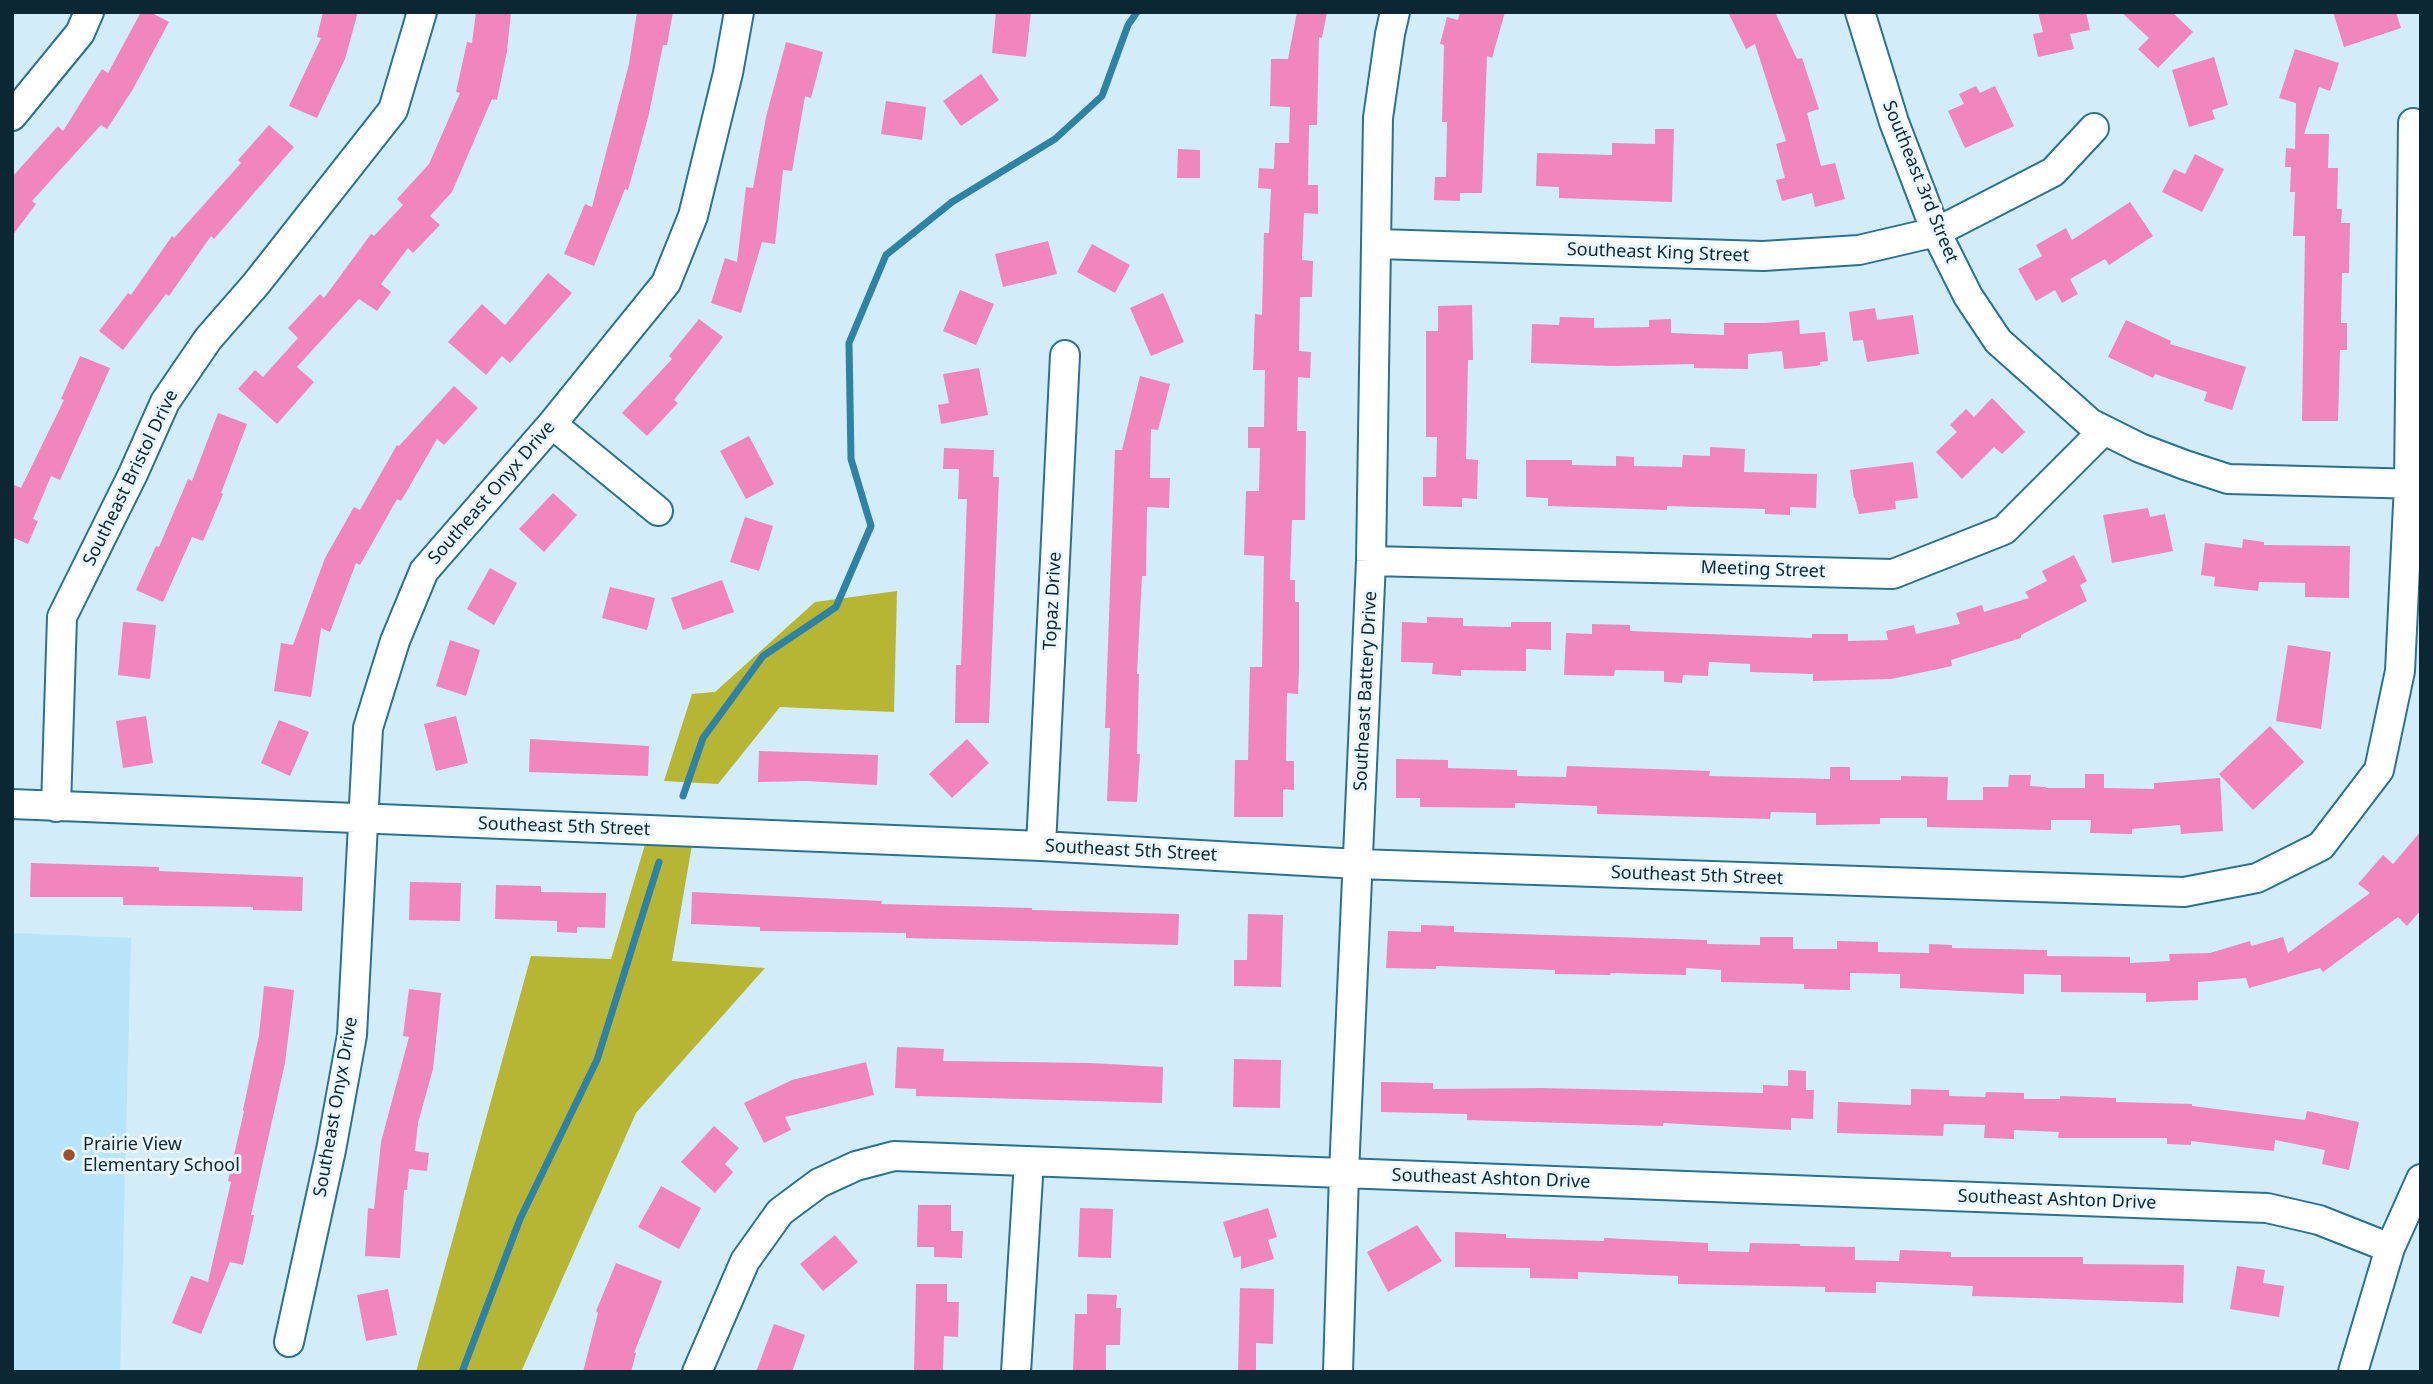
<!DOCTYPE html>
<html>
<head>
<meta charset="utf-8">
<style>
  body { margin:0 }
  #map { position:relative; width:2433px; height:1384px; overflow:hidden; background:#d2ecf9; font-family:"Noto Sans",sans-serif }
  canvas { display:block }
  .frame { position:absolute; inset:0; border:14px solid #0a2733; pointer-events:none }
</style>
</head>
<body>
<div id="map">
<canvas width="2433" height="1384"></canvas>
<div class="frame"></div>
</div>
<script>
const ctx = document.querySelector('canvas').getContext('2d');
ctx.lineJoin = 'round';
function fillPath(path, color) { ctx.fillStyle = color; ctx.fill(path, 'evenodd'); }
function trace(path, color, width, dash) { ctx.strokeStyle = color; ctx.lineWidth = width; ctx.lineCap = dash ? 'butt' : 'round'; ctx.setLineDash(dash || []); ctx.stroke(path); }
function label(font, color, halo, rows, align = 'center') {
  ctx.font = font + ' "Noto Sans",sans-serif'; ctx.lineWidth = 6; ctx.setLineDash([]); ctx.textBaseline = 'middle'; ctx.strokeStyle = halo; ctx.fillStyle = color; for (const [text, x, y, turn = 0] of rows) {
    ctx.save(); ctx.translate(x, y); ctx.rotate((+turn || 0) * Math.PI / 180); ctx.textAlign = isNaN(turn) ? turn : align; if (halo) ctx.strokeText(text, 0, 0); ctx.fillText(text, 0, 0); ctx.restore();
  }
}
fillPath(new Path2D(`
  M12,933l119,5 -11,434h-108z`), '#b8e5fa');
fillPath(new Path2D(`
  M897,591l-3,121 -114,-5 -62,77 -54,-3 28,-87 23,-2 100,-90z
  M646,841l46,4 -20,116 93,7 -129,145 -115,259h-105l115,-416 80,3z`), '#b7b534');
trace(new Path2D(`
  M683,796l20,-58 60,-82 73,-49 35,-81 -20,-67 -2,-116 37,-88 66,-53 103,-63 47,-43 26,-71 9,-13
  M462,1372l58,-153 77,-159 62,-198`), '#2e83a5', 7);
fillPath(new Path2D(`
  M141,12h9l19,10 -36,67 -26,40 -6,-4 -69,76 4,3 -24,32v-59l46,-51 5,5 39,-62 6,4z
  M323,12h35l-13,47 -28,59 -28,-12 32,-68 -4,-1z
  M476,12h35l-4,39 -10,49 -5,-1 -40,93 -22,24 10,9 -27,28 -5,-5 -27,36 10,8 -14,19 -18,-12 -62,68 17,15 -37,42 -39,-35 17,-19 8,7 35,-39 -10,-10 32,-34 4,4 47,-64 3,2 29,-31 -6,-6 32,-35 31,-71 -4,-1 11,-50 5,1z
  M637,12h36l-6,33h-4l-15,73 -20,72 -3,-1 -31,77 -30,-12 21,-50 7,3 37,-143z
  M996,12h35l-5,45 -34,-4z
  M1297,12h30l-5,26 -3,-1 -2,88h-8l-1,60h10v29l-14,-1 -2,47 11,1 -1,36h-12l-1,54 12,1 -1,26 -12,-1 -1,54h9l-1,89h-13l-2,60h5v22h4v66l-1,26 -11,-1 -1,68h8v29l-11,-1v28h-49l1,-57h13l2,-93h12l2,-111 -20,-1 2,-64h13l1,-43h-12v-21h16l1,-57h-12l2,-56 7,1 2,-82h5l2,-44 -13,-1 1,-20 15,1 1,-26h14l1,-36 -20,-1 1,-47h17z
  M1460,12h45l-13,46 -5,-2 -5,137h-22v8l-26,-1 1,-23h11l1,-55h-5l2,-77 -4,-1 7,-27 11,3z
  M1728,12h47l22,47 5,-1 17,51 -12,4 14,53 14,-3 10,36 -30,8 -3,-14 -30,8 -6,-21 9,-2 -9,-34 10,-3 -31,-97 -9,5z
  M2038,12h48l4,18 -20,4 4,15 -36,8 -5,-23 10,-2z
  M2121,12h51l21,20 -35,36 -20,-19 11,-11z
  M2333,12h63l5,16 -57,19z
  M786,42l37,10 -12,46 -6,-2 -13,75 -9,-1 -8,74 -13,-2 -21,71 -30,-10 14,-45 12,4 9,-75 7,1 13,-71z
  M2295,49l44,14 -9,28 -11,-4 -15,47h25l-1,34h10l-1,41h5l-1,14h9l-1,50h-7l-1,50h6v27h-7l-2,71h-36l3,-185h-12l2,-44h-5l1,-25h-6l1,-19 9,1 1,-46 -17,-5z
  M2214,57l14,48 -16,5 3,9 -26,8 -17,-57z
  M981,74l18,26 -38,26 -18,-25z
  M1976,86l4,7 15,-7 19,40 -49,22 -17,-37 16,-7 -5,-10z
  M886,101l40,6 -4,33 -41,-6z
  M269,125l25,22 -80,92 -3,-3 -42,60 -3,-2 -43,56 -24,-19 29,-38 3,2 41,-59 2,2 67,-75 -3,-3z
  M1655,129h19l-2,73 -113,-4v-11l-23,-1 1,-33 75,2v-12l43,1z
  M1178,149l22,1v28h-23z
  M2195,154l29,15 -22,43 -40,-20 12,-23 11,5z
  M2130,202l23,34 -44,29 -4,-6 -35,20 8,15 -16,9 -7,-13 -19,11 -18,-32 24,-13 -6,-11 30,-17 6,12z
  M1048,241l9,33 -54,13 -8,-33z
  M1092,244l38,21 -15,28 -38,-21z
  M548,273l24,20 -62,70 -8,-7 -16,19 -38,-33 34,-38 23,21z
  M960,290l34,14 -18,41 -33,-14z
  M1163,293l21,49 -33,14 -21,-48z
  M1472,305l1,55h-5l-2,99 12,1 -1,39 -15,-1v9l-39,-1v-29h13l1,-40h-11v-106h12v-25z
  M1875,308l2,12 36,-5 6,39 -52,8 -4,-22 -10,1 -4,-29z
  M1560,317l34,1v10l55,-1v-7l22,-1v14l53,2v-12h41l34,-3 1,14 25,-2 3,29 -8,1v3l-4,1 -32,3 -2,-18 -34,3v15l-54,-1v-4l-82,2 -81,-3 1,-39 27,1z
  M699,319l24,18 -49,63 4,3 -31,33 -25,-23 50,-54 -3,-3z
  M2126,320l45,21 -1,3 76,23 -14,43 -28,-9 3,-9 -52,-18 -2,4 -45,-21z
  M80,356l30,12 -50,112 -9,-4 -18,43 5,2 -10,23 -16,-7v-53l9,4 43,-88 -3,-1z
  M979,368l9,47 -47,9 -3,-19 11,-2 -6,-29z
  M1140,376l30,8 -12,46 -7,-1 -1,49h20l-1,30 -22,-1 -1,69h-4l-5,98h2l-2,80h3l-3,48 -30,-1 3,-73h-5l10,-278h7z
  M454,386l24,22 -34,37 -7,-6 -36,62 -4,-2 -37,66 -4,-2 -26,69 -9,-4 -10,69 -37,-6 7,-48 12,2 32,-87 29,-51 6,3 37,-65 2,1z
  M1992,398l33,34 -23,22 -8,-7 -32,32 -26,-27 21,-20 -7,-7 16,-16 8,8z
  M218,413l29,11 -26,69 2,1 -20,47 -11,-4 -29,65 -27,-12 20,-44 3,1 29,-68 4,2z
  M749,436l25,48 -28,15 -26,-48z
  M1710,447l35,2 -1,23 73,2 -1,34 -26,-1v8l-25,-1v-5l-98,-3v4l-119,-4v-8l-22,-1v-37h46v5l44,1v-10l18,1v9l48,1 1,-12 27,1z
  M944,448l50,2 -1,27h6l-10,246h-34l1,-58h5l6,-166h-9l1,-30h-16z
  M1913,462l5,36 -23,3 1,8 -37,5 -4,-16h-1l-4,-28z
  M553,493l24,22 -33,37 -25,-23z
  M2148,508l2,9 15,-3 8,37 -61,12 -9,-48z
  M745,517l28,9 -14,45 -29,-9z
  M2243,539l21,3v3l86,1 -1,52 -44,-1v-14l-46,-1 -1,9 -44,-5 1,-9 -14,-2 4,-32 37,5z
  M2074,555l13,26 -7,4 7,16 -66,34v3l-70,22 1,6 -61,13 -78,2v-7l-63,-2v-8l-41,-2 -1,14 -25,-1 -1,8 -18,-1v-11l-49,-1 -1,6 -50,-1 2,-42 26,1v-10l38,1v6l182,7v-4h36v7l40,-1 -2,-9 28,-6 2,9 44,-10 -4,-11 26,-8 2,7 45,-14 -4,-6 22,-11 -5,-10z
  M490,568l27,15 -23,42 -27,-16z
  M722,580l12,32 -51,18 -12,-32z
  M610,587l45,11 -8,32 -45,-12z
  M1427,617l36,1v8l48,1v-5h40v28l-25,-1v22l-65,-1v6l-29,-2 1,-11 -32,-1 1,-40 25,1z
  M123,622l33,3 -6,54 -32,-4z
  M450,640l30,10 -14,46 -30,-10z
  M2288,645l43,7 -10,77 -45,-8z
  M146,716l7,47 -30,5 -7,-47z
  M456,716l12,47 -32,8 -12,-47z
  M279,720l30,12 -19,44 -29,-13z
  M2270,726l34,36 -51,48 -34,-36z
  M530,739l119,7 -1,30 -119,-4z
  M967,739l22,24 -37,35 -23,-24z
  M759,751l119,4 -1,30 -71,-4 -48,1z
  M1396,759l52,1v8l69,2v6l49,1 1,-11 143,5 -1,5 121,3v-12h20v13h51v-4l47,1 -1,23h36v-13h25l1,-12h22l-1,11 16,1v1h39v-14h19v14l50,1v-6l66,-5 3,53 -42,3 -1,-9 -48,4v5l-42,-1 1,-13h-40v10l-124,-3v-9h-47v6l-64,1v-12l-45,-1 -1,7 -173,-5v-8l-24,-1 -58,-2v5l-95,-1v-9h-24z
  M2421,831v79l-14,16 -9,-9 -75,55 -3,-4 -71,20 -3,-10 -48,4v18l-52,2v-9l-85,-1v-17l-37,-1v20l-124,-6v-14l-50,-1v17l-46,-1v-5l-83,-2v-12l-35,-2v7l-75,-2 -1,2 -55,-1v-4l-119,-4v3l-50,-1 2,-37 33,1v-7l33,1v6l253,8v4l53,1v-8h33v12h44v-8l41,1v10l51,1v-9l23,1v3l95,2v6l83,1v6l40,-2 -1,-7 41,-1 40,-12 1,5 32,-9 5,16 82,-60 -12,-9 25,-29 10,9z
  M31,863l128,4v4l144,6 -1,34 -49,-1v-3l-130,-2v-8h-93z
  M410,882l51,1 -1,38 -51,-1z
  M496,885l45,1v6l65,1 -1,35 -28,-1v6l-20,-1v-11l-62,-2z
  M692,892l190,9 -1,3 151,4v2l147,4 -1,31 -272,-7v-5l-146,-2v-4l-69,-3z
  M1248,914l35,1 -2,72 -47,-1v-26h13z
  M264,986l30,4 -9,73 -34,152h3l-11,50 -13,-3 -29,72 -29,-11 19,-47 17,6 23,-100 -3,-1 16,-70 -1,-1 16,-75z
  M409,989l32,4 -8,76 -15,54 -3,28 14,2 -2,18 -18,-2 -2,21h-3l-4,68 -35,-2 3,-48 6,1 7,-67 28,-105 -6,-1z
  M897,1047l47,2 -1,12 147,2 73,4 -1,36 -246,-7v-7l-21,-1z
  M1234,1059l47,1 -1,48 -47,-1z
  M866,1062l8,33 -89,22 6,13 -27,13 -20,-40 48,-23z
  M1788,1070l18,1v19h8l-1,29 -22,-1v12l-128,-7v3l-196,-6v-6l-86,-2v-30l52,1v6l108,-1 222,5v-8l25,1z
  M1911,1089l38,1v6l36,1 1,-5 38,1v6h36v-3l56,2v4l76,2v2l113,14 2,-9 52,11 -10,48 -27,-6 3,-14 -50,-10 -1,11 -83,-10v4l-24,-1v-6h-109l1,-6 -45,-2v9l-30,-1 1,-13 -41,-1 -1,12 -106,-3 1,-31 73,3z
  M714,1126l25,22 -14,16 8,8 -18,21 -34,-31z
  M661,1186l40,22 -22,41 -41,-22z
  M918,1205h33v26h12l-1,27 -28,-1v-10h-17z
  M1080,1208l33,1 -2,49 -33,-1z
  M1268,1208l9,29 -9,3 6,19 -33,10v-13l-7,2 -11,-36z
  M1417,1225l25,36 -54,31 -21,-40z
  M1455,1232l51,2v4l98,3v-3l104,5v8l41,1 1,-9 50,1v2l55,1v13l44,1 1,-11 51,2v5h132v7l101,1 -1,38 -211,-7 1,-10 -97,-4v11l-51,-1v-5l-147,-3v-8l-100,-4v7l-48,-1v-10l-75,-1z
  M835,1235l23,27 -35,29 -23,-27z
  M616,1263l46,18 -28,72h2l-5,19h-48l15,-59 -2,-2z
  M2237,1266l28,4 -2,13 21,3 -5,31 -49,-8z
  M916,1284h31v18h12l-1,35 -14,-1 -1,36h-29z
  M1240,1288l34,1 -1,55 -17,-1v29h-18z
  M388,1289l9,46 -31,6 -9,-46z
  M1087,1294l30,1 -1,13h5l-1,37h-14v27h-33l2,-58h12z
  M774,1324l31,11 -13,37h-36z`), '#f086bd');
const street = new Path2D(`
  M1860,12l34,110 42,110 32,64 30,45 92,82 50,25 45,17 43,14 193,5
  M12,116l68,-83 9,-21
  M1378,244l385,12 96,-6 77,-18 20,-10 97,-50 41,-44
  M552,424l106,87
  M1371,561l522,13 111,-44 100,-100
  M12,804l1029,42 317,18 826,28 73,-14 64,-32 58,-76 21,-99 9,-187 4,-361
  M56,807l6,-190 71,-143 32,-72 43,-63 48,-55 137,-174 29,-98
  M1041,846l24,-491
  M289,1342l42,-192 21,-115 16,-307 27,-87 29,-70 128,-147 114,-141 27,-67 35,-143 11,-61
  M697,1372l48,-111 35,-49 39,-29 37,-17 38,-10 1373,52 52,12 71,28
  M1016,1372l13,-211
  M1338,1372l6,-199 27,-612 7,-443 12,-84 5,-22
  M2353,1372l37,-124 31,-69`);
trace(street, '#2c718d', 32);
trace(street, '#fff', 28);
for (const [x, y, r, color] of [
  [69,1155,7,"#99522a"]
]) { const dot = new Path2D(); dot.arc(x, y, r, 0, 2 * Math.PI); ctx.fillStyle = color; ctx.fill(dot); trace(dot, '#eaf7fe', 2.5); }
label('18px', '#0a2733', '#eaf7fe', [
  ["Southeast 3rd Street",1920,182,68],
  ["Southeast King Street",1658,253,2],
  ["Southeast Bristol Drive",131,478,-64],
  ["Southeast Onyx Drive",492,493,-49],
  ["Meeting Street",1763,570,2],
  ["Topaz Drive",1053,601,-87],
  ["Southeast Battery Drive",1366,691,-87],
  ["Southeast 5th Street",564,827,2],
  ["Southeast 5th Street",1131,851,3],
  ["Southeast 5th Street",1697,876,2],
  ["Southeast Onyx Drive",336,1107,-80],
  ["Southeast Ashton Drive",1491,1179,2],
  ["Southeast Ashton Drive",2057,1200,2]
]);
label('18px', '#0a2733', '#eaf7fe', [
  ["Prairie View",83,1145],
  ["Elementary School",83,1166]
], 'left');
</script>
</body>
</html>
